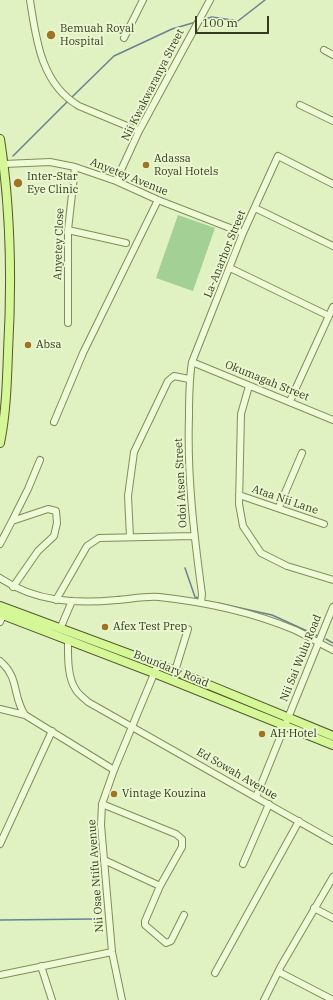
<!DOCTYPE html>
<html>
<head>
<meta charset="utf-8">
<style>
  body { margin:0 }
  #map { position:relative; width:333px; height:1000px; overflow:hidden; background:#e0f1c2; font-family:"IBM Plex Serif",serif }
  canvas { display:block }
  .scale { position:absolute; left:195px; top:16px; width:74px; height:18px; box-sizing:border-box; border:2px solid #363b1d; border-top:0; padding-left:5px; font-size:12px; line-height:14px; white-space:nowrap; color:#363b1d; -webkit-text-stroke:3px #eaf8d2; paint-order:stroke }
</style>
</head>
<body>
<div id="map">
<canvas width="333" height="1000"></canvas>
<div class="scale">100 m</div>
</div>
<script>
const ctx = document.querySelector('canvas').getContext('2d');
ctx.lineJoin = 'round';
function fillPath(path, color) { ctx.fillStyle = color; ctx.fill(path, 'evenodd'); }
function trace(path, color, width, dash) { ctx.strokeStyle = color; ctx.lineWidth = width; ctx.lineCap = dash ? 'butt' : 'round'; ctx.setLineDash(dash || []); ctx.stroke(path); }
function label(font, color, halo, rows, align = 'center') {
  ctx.font = font + ' "IBM Plex Serif",serif'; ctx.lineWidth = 4; ctx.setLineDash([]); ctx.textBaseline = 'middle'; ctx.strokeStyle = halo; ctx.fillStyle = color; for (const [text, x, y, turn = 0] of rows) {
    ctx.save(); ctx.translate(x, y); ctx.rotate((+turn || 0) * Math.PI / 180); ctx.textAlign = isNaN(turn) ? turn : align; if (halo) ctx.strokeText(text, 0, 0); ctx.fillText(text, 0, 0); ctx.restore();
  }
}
fillPath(new Path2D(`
  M178,215l37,13 -22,63 -37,-13z`), '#a2d095');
trace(new Path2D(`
  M201,20l11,-3 26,4 27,-21
  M72,97l42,-41 58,-27 24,-7
  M13,156l56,-56
  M185,568l10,29 4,1
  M218,603l54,12 46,21
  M326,639l7,4
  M0,920l95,-1`), '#6a8292', 1.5);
const minor = new Path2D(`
  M30,0c6,39 11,84 49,106l60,25
  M124,38l19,-38
  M324,50l9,5
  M300,105l33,16
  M4,164l46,-2 25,5 41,14 42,19 85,33
  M116,181l23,-50 71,-131
  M255,208l78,38
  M68,230l58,13
  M230,268l99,48
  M68,323v-93l7,-63
  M192,362l141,58
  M249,386l-8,28 -2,90 4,22 18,27 26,13 46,14
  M290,401l43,-94
  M54,422l29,-69 75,-153
  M239,495l85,29
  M279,507l23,-54
  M12,521l16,-32 12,-29
  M130,537l-2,-41 6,-44 34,-71 6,-5 15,3
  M0,544l12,-23 36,-12 8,2 1,12 -3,13 -16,15 -25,36
  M0,578c35,24 76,26 117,22 13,-1 29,-4 42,-3 47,5 93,15 136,33 13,6 25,14 38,20
  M56,600l31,-54 12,-8 95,-2
  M201,603l1,-9c-8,-59 -15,-118 -13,-177 0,-19 0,-37 3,-55l51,-129 35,-77 55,28
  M0,622l3,-7
  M60,629l12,-28
  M68,640c0,15 -1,37 8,50 3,5 8,8 12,12l245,139
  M0,661c20,17 12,35 25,54
  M175,671l13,-42
  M0,709l25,6 89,55
  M256,797l77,-190
  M102,804l74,30 6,5v8l-22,39 -15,35v4l21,18 5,-2 13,-26
  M0,844l52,-113
  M104,860l56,26
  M243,864l26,-60
  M314,908l19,10
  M41,966l11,34
  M279,972l54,28
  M215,973l84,-152
  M0,975l112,-23
  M122,1000l-10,-48 -11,-127 1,-21 12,-34 42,-101
  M264,1000l17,-34 52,-89`);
const major = new Path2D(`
  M0,139c11,71 12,142 8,213 -1,30 -2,62 -8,91
  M0,606l175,65 158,65
  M0,614l154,59 179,72`);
trace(minor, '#828c58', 8);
trace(major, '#54592c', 10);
trace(minor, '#edfbd6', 6);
trace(major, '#d5f797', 8);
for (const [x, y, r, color] of [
  [51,35,5,"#9f7423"],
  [146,165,4,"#9f7423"],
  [18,183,5,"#9f7423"],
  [28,345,4,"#9f7423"],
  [105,627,4,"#9f7423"],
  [262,734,4,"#9f7423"],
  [114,794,4,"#9f7423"]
]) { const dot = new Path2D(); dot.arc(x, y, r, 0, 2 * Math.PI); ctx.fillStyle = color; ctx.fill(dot); trace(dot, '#eaf8d2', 1.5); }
label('11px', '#363b1d', '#eaf8d2', [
  ["Bemuah Royal",60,29],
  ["Hospital",60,42],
  ["Adassa",154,159],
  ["Royal Hotels",154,172],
  ["Inter-Star",27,177],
  ["Eye Clinic",27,190],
  ["Absa",36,345],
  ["Afex Test Prep",113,627],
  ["AH Hotel",270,734],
  ["Vintage Kouzina",122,794]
], 'left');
label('11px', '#363b1d', '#eaf8d2', [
  ["Nii Kwakwaranya Street",153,85,-63],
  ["Anyetey Avenue",129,177,22],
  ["Anyetey Close",59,244,-88],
  ["La-Anarhor Street",225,254,-68],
  ["Okumagah Street",267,381,22],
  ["Odoi Atsen Street",181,483,-93],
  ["Ataa Nii Lane",285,500,19],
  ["Nii Sai Wulu Road",301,658,-68],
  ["Boundary Road",171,669,22],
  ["Ed Sowah Avenue",237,774,30],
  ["Nii Osae Ntifu Avenue",96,876,-94]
]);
</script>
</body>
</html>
